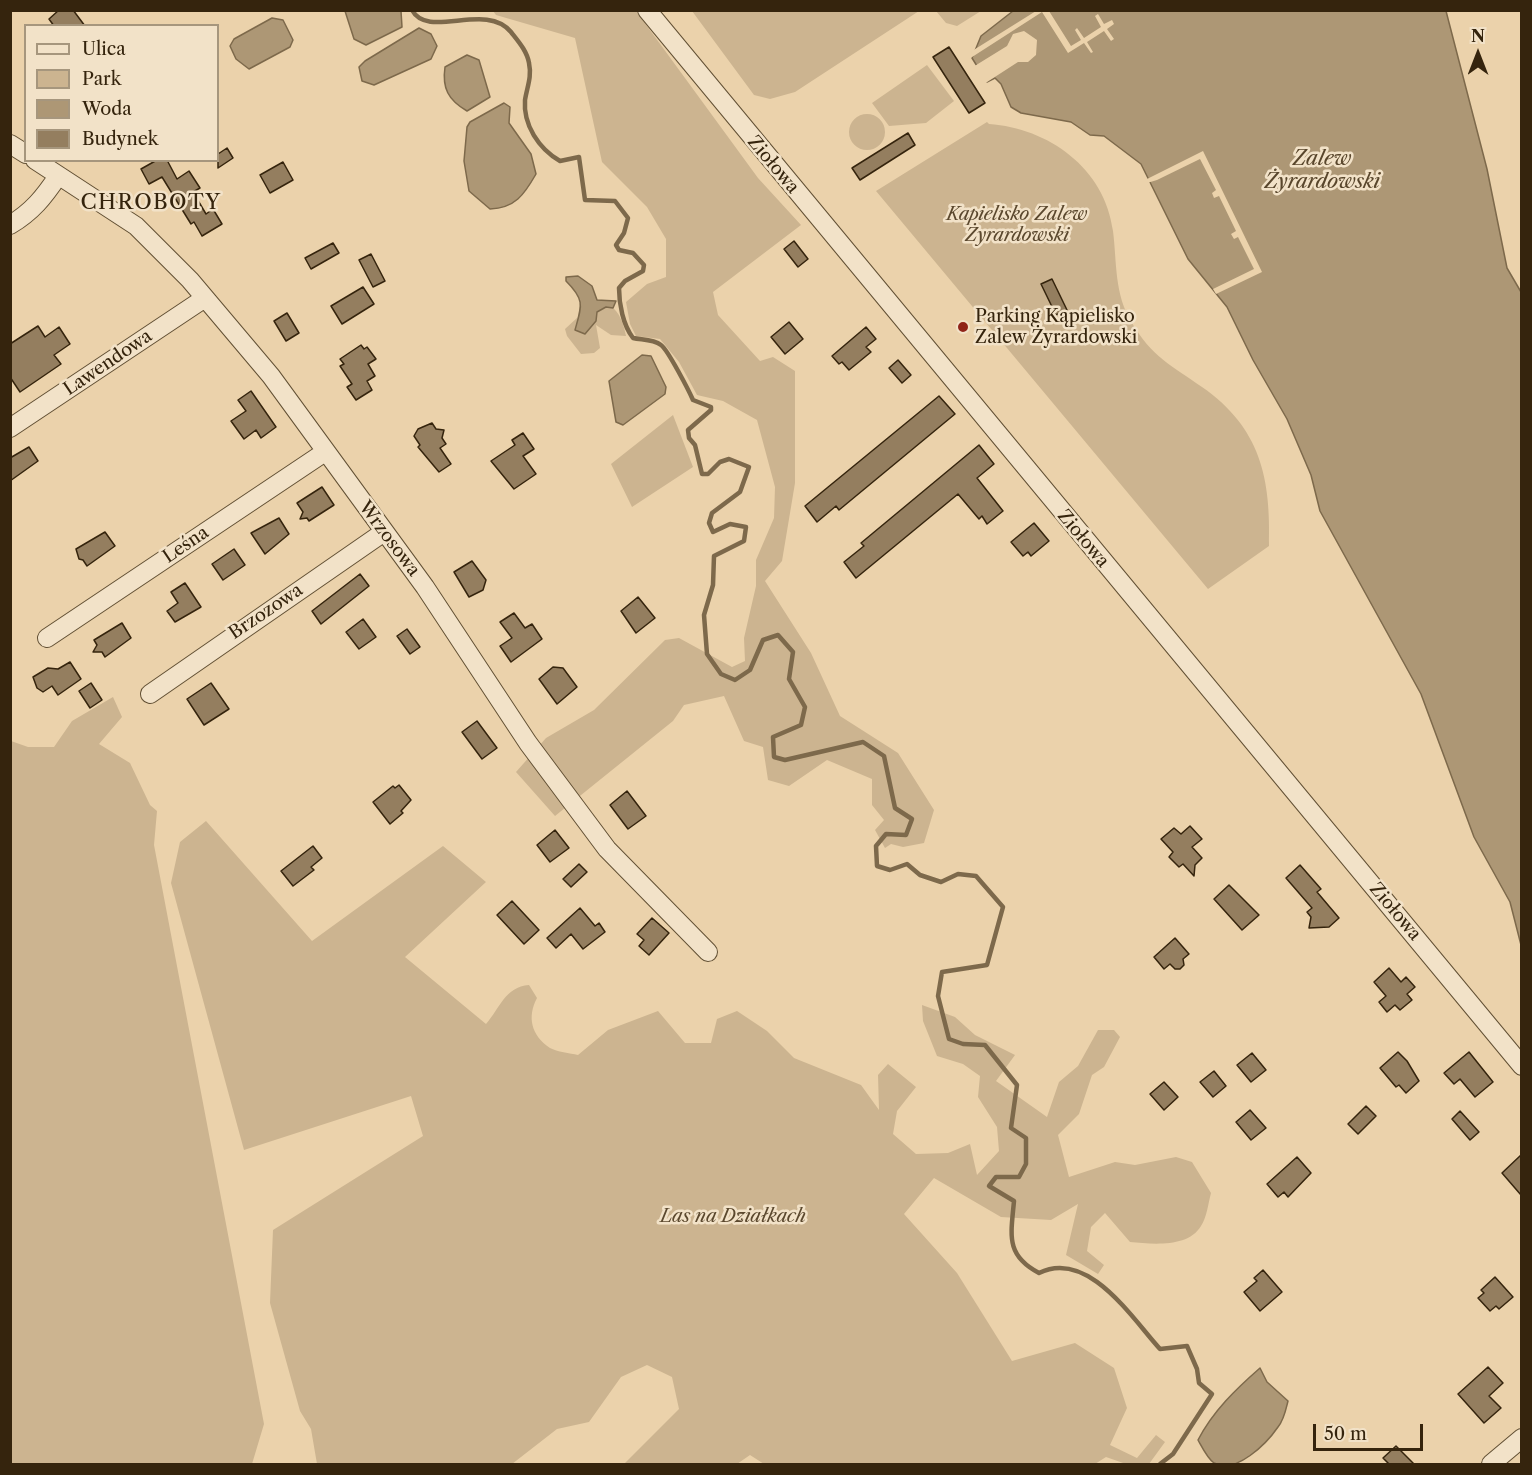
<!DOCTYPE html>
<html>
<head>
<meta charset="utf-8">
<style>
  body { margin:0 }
  #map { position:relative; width:1532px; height:1475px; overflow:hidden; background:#ebd2ab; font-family:"Libre Caslon Text",serif }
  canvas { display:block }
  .frame { position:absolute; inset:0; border:12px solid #35240d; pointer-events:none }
  .legend { position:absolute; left:24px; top:24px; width:195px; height:138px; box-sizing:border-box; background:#f2e2c8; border:2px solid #a6967d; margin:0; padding:8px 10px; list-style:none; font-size:18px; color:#35240d }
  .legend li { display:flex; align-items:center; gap:12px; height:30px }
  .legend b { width:30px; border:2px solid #a6967d }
  .north { position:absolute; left:1448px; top:24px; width:60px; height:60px; -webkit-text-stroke:4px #f2e2c8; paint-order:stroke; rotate:0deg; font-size:16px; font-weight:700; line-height:24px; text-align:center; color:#35240d }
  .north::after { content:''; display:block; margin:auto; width:21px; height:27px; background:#35240d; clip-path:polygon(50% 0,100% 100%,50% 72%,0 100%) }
  .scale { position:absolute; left:1313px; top:1424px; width:110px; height:27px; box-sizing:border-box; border:3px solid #35240d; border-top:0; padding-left:8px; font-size:18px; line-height:21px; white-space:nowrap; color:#35240d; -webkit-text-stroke:4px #f2e2c8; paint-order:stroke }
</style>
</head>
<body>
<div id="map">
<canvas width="1532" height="1475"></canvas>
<div class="frame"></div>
<ul class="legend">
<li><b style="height:8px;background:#f2e2c8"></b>Ulica</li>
<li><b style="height:16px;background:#ccb490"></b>Park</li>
<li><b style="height:16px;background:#ad9775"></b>Woda</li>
<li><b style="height:16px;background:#947e5f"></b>Budynek</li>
</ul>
<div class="north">N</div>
<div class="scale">50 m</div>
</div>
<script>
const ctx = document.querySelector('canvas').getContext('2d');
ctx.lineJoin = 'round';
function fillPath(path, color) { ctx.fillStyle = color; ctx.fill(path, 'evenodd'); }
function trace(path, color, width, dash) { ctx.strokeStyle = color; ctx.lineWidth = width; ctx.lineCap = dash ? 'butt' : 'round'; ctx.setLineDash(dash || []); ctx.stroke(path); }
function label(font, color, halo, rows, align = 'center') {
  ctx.font = font + ' "Libre Caslon Text",serif'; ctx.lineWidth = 5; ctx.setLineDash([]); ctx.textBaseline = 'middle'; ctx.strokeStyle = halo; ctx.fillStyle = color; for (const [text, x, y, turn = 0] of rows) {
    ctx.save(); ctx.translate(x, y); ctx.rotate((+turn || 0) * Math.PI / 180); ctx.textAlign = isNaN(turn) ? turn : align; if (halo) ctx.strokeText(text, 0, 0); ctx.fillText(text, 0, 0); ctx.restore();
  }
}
fillPath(new Path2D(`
  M493,11h143l122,167 43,47 -88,67 5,23 42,46 13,-4 22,14v112l-13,78 -17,20 46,72 29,63 58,37 36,57 -10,33 -21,4 -12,-3 -6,4 -10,-18 9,-10 -12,-15v-26l-45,-19 -38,26 -21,-6 -5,-33 -19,-6 -20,-45 -40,9 -11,16 -118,95 -39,-44 30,-34 48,-28 71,-70 14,-2 53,29 13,-6 -1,-23 12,-52v-26l18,-42 1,-31 -18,-67 -34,-19 -26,-6 -18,-33 -19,-23 -24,-3 -6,-12 -4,-22 21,-18 19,-7v-38l-19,-32 -45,-45 -27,-124 -79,-23z
  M692,11h227l-124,81 -25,7 -16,-4z
  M936,11h45l-24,15 -11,-3z
  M927,65l27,36 -28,22 -37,3 -17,-23z
  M849 132a18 18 0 1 1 36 0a18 18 0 1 1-36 0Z
  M987,122l2,2c59,4 116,44 124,107 4,32 1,63 19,92 19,33 40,43 70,64 59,41 69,92 67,159l-61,43 -332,-398z
  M610,306c10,5 14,20 16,30l-15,-1 -15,-10 4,23 -6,5 -13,1 -14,-18 -2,-7 13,-12 -2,13 21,-18z
  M673,415l20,52 -61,40 -21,-43z
  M113,697l9,20 -23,27 31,19 20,42 7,6 -3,34 110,579 -12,40h-241v-723l17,6h26l18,-26z
  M206,821l106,120 131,-95 43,36 -81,75 81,67c14,-16 19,-37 43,-39l8,13c-10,19 -6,37 13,50 7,4 20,5 28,7l30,-25 50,-19 27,32h26l6,-24 20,-8 30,20 27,27 67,27 18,25 -1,-35 10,-11 28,23 -19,24 -4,23 23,20 32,-1 22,-9 7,31 22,-24 -2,-24 -19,-30 2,-21 -17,-12 -26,-8 -14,-35 -1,-16 33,12 20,18 40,20 -19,26 51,36 12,-35 19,-16 20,-36h16l6,7 -16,30 -12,8 -13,39 -21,21 11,42 46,-15 20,3 41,-8 16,5 19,31c-3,11 -4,24 -10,33 -13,22 -49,18 -71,16l-25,-29 -14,14 -4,24 17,14 -6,9 -32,-19 12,-51 -27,16 -50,-3 -67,-39 -30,36 53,59 55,88 63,-18 39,25 13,40 -17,37 27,13 19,-23 9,7 -16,22h-23l-20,-7 -11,7h-331l-14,-9 -13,9h-113l55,-55 -7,-32 -25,-12 -26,12 -32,45 -32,7 -45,35h-195l-6,-35 -11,-18 -30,-108 3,-73 150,-94 -12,-40 -167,54 -73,-267 9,-41z`), '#ccb490');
const water = new Path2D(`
  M345,11h56l1,16 -36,18 -12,-6z
  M1013,11h433l41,158 20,99 14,24v653l-11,-43 -36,-65 -53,-143 -101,-183 -9,-36 -24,-56 -34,-59 -26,-53 -39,-48 -47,-95 -37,-28 -14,-1 -19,-13 -50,-9 -10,-6 -10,-23 -6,-6 -8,4 -15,-24 9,-22z
  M272,18l11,2 10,20 -3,7 -41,22 -13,-10 -6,-13 4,-7z
  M419,28l12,6 6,12 -6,13 -57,26 -12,-4 -3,-14 6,-6z
  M467,55l12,5 11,37 -23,14c-19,-11 -25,-23 -22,-44z
  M504,103l6,4 -1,16 22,31 5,20c-12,21 -21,34 -46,35l-21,-18 -5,-30 3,-34 3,-5z
  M578,276l14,10 5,14 19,1 -3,7 -7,-1 -9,5 -1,9 -11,13 -10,-4c7,-25 10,-30 -9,-49v-4z
  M642,355l9,1 15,31 -1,7 -42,31 -7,-3 -7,-41z
  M1260,1368l7,14 21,19c-2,8 -4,19 -10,26 -11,16 -42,48 -64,36 -7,-5 -12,-16 -16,-23 15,-29 38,-51 62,-72z`);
fillPath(water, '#ad9775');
trace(water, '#7d694b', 1.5);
fillPath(new Path2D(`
  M1036,11h13l22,35 10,-6 -6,-10 2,-2 7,10 17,-11 -6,-11 3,-2 6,10 8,-4 2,4 -7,5 7,10 -3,2 -7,-10 -17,11 6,10 -2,1 -7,-10 -16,10 -26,-41 -73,47 3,-8z
  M1024,31l13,9 -1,15 -8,7h-10l-34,22 -11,-17 34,-21 6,-12z
  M1203,151l59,121 -46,22 -3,-5 41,-20 -16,-32 -4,2 -3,-5 5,-3 -17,-35 -5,2 -2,-5 4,-3 -16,-31 -43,21 -10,3 -2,-3z`), '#ebd2ab');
trace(new Path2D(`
  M412,10c16,30 74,-9 99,22 7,9 16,19 18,31 3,14 -2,24 -4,37 -2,25 14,49 35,61l19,-4 6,43 30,1 13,17 -4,15 -8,12 3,5 14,3 11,12 -1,6 -18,10 -6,7c0,16 4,37 14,50 9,2 20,1 28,7 7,5 28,46 32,55l18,7v3l-23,20 1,8 6,7 7,29h6l12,-12 9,-3 20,8 -9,25 -28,21 -3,10 4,9 17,-8 16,3 -2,14 -30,15 -1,29 -9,30 3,39 14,20 14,6 15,-10 13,-30 15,-5 15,17 -4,27 16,28 -4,18 -28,12 1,20 11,3 78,-18 21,14 11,52 17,11 -6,16 -20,-1 -10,12 1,20 13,4 17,-6 13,11 21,7 17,-8 18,2 27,31 -16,58 -45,7 -4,24 11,43 14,5 22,1 32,40 -6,43 15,10v26l-7,13h-23l-7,9 25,15c-3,34 -9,54 25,72 49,-24 92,44 121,76l27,-3 10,23 2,14 13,11 -39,60 -13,10`), '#7d694b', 4.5);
const building = new Path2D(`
  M59,10h14l12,16h-31l-5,-7z
  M949,47l36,56 -16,10 -36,-56z
  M908,133l7,12 -55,35 -8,-12z
  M227,148l6,10 -15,10v-14z
  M157,160h10l10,19 12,-8 11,17 -7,4 13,22 7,-5 9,15 -20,12 -8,-14 -3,2 -29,-47 -13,7 -8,-15z
  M283,162l10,18 -23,13 -10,-18z
  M794,241l14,18 -10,8 -14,-18z
  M333,243l6,10 -28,16 -6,-11z
  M371,254l14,27 -12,6 -14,-27z
  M1052,279l15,31 -11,5 -15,-31z
  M363,287l11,17 -32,20 -11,-18z
  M287,313l12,20 -13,8 -12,-20z
  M789,322l14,17 -18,15 -14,-17z
  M38,326l7,11 14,-10 11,17 -16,11 7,9 -41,28 -10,-15v-33z
  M866,327l10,12 -10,8 5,5 -22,18 -7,-8 -3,2 -7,-8z
  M361,345l3,4 3,-2 9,12 -8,5 7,12 -8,5 5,9 -16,10 -9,-13 5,-3 -12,-18 4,-2 -4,-5z
  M898,360l13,15 -9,8 -13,-15z
  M251,391l25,36 -15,11 -5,-8 -12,9 -13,-18 15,-10 -8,-11z
  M939,396l16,18 -116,96 -3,-4 -19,16 -12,-16z
  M432,423l4,6 8,1 -2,8 4,6 -6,4 11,16 -12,8 -21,-25 2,-2 -6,-9 4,-7z
  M523,433l11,16 -11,7 13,18 -22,15 -23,-28 24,-16 -3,-5z
  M979,445l15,19 -17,14 26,33 -16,13 -5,-8 -3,3 -21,-25 -102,84 -12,-16 20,-16 -3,-3z
  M29,447l9,14 -28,20v-23z
  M322,487l12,18 -25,16 -2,-3 -7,1 3,-7 -6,-9z
  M279,518l10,16 -24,20 -14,-21z
  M1034,523l15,18 -18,15 -3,-4 -5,4 -12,-14z
  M105,532l10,14 -28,20 -4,-6 -4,-1 -3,-10z
  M234,549l11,16 -22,15 -11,-16z
  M472,561l14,19 -3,10 -14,7 -15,-25z
  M360,574l9,12 -48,38 -9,-13z
  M185,583l16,24 -26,15 -8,-11 11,-8 -7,-11z
  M638,597l17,21 -19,15 -15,-22z
  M514,613l11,15 7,-4 10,15 -31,23 -11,-16 12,-8 -12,-16z
  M363,619l13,18 -17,12 -13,-17z
  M122,623l9,15 -26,19 -3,-5h-9l4,-7 -3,-5z
  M407,629l13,18 -10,7 -13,-18z
  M70,662l11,17 -23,16 -6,-9 -9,6 -6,-4 -4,-11 15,-9 10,1z
  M553,667l10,1 14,19 -20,17 -18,-25z
  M91,683l11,17 -12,8 -11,-17z
  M211,683l18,26 -25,16 -17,-26z
  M477,721l20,27 -15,11 -20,-27z
  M399,785l12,15 -10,11 2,2 -13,11 -17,-22 20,-16 2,2z
  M627,791l19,25 -18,13 -18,-24z
  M1190,826l12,13 -10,8 10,11 -7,7 -1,11 -11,-12 -4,3 -10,-10 4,-5 -12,-13 13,-11 7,6z
  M555,830l14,18 -19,14 -13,-17z
  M313,846l9,12 -11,9 3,3 -21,16 -12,-15z
  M579,864l8,8 -16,15 -8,-8z
  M1300,865l21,24 -4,3 22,26 -10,9 -20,1 2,-11 -4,-5 5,-4 -26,-30z
  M1229,885l30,30 -17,15 -28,-31z
  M512,901l27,29 -15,14 -27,-29z
  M580,908l15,18 4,-3 6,9 -22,17 -12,-15 -15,14 -9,-10z
  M652,918l17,15 -20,22 -10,-9 5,-6 -7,-6z
  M1175,938l14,16 -6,5 1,6 -4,4h-5l-5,-5 -6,5 -10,-12z
  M1389,968l12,14 5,-5 9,10 -8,7 5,6 -12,10 -5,-5 -8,7 -8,-10 7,-6 -12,-14z
  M1398,1052l9,9 12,20 -13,12 -7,-8 -3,2 -16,-19z
  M1469,1052l24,30 -18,15 -15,-18 -6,5 -10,-11z
  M1252,1053l14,17 -15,12 -14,-17z
  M1214,1071l12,15 -13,11 -13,-15z
  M1164,1082l14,15 -14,13 -14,-16z
  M1366,1106l10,10 -18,18 -10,-10z
  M1250,1110l16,18 -15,12 -15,-18z
  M1460,1111l19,21 -9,8 -18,-21z
  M1521,1155v40l-19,-22z
  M1297,1157l14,16 -23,24 -4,-5 -6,5 -11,-13z
  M1263,1270l19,22 -22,19 -16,-19 13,-11 -3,-3z
  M1495,1277l18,20 -14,12 -3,-3 -6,5 -12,-13 6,-5 -3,-3z
  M1488,1367l15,16 -14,13 12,12 -17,15 -26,-29z
  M1396,1446l18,18h-25l-6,-6z`);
fillPath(building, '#947e5f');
trace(building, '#35240d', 1.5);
const street = new Path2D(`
  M647,10l875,1056
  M10,144l16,10
  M35,160l101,66 54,54 81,96 154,211 103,156 79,106 101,103
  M10,225c22,-13 34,-28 48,-49
  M10,428l195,-130
  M47,638l278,-186
  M150,694l234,-162
  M1491,1464l31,-26`);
trace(street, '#625034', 20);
trace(street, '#f2e2c8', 18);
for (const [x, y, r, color] of [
  [963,327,6,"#8f2418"]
]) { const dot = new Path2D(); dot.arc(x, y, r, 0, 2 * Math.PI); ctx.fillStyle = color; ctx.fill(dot); trace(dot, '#f2e2c8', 2); }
label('18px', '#35240d', '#f2e2c8', [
  ["Ziołowa",773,165,50],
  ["Lawendowa",108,363,-34],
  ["Wrzosowa",389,539,53],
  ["Ziołowa",1083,539,50],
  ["Leśna",186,545,-34],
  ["Brzozowa",266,612,-34],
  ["Ziołowa",1395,912,50]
]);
label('italic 18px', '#5b482e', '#f2e2c8', [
  ["Kapielisko Zalew",1017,215],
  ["Żyrardowski",1017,236],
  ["Las na Działkach",733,1217]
]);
label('18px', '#35240d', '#f2e2c8', [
  ["Parking Kąpielisko",975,317],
  ["Zalew Żyrardowski",975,338]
], 'left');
label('italic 20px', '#59462c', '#f2e2c8', [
  ["Zalew",1322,159],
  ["Żyrardowski",1322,182]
]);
ctx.letterSpacing = '1.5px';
label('21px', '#35240d', '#f2e2c8', [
  ["CHROBOTY",151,203]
]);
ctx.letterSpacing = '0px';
</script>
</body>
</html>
